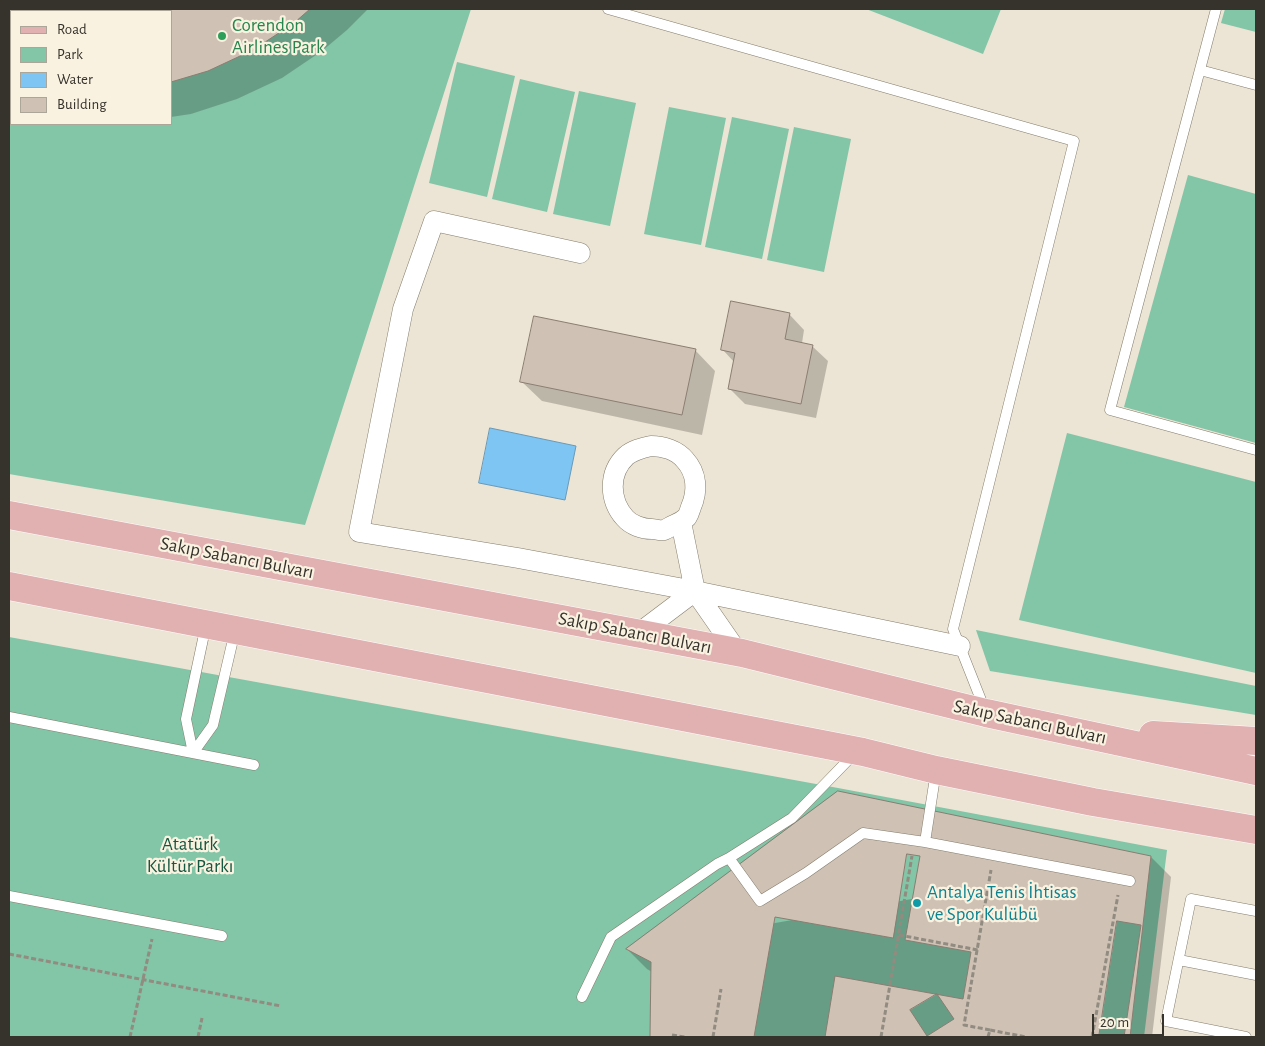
<!DOCTYPE html>
<html>
<head>
<meta charset="utf-8">
<style>
  body { margin:0 }
  #map { position:relative; width:1265px; height:1046px; overflow:hidden; background:#ece4d4; font-family:"Alegreya Sans",sans-serif }
  canvas { display:block }
  .frame { position:absolute; inset:0; border:10px solid #36332c; pointer-events:none }
  .legend { position:absolute; left:10px; top:10px; width:162px; height:115px; box-sizing:border-box; background:#faf2e1; border:1px solid #aca699; margin:0; padding:6px 9px; list-style:none; font-size:15px; color:#36332c }
  .legend li { display:flex; align-items:center; gap:10px; height:25px }
  .legend b { width:25px; border:1px solid #aca699 }
  .scale { position:absolute; left:1092px; top:1014px; width:72px; height:22px; box-sizing:border-box; border:2px solid #36332c; border-top:0; padding-left:6px; font-size:15px; line-height:18px; white-space:nowrap; color:#36332c; -webkit-text-stroke:4px #faf2e1; paint-order:stroke }
</style>
</head>
<body>
<div id="map">
<canvas width="1265" height="1046"></canvas>
<div class="frame"></div>
<ul class="legend">
<li><b style="height:6px;background:#e1b1b2"></b>Road</li>
<li><b style="height:14px;background:#83c5a7"></b>Park</li>
<li><b style="height:14px;background:#7ec5f3"></b>Water</li>
<li><b style="height:14px;background:#cfc1b4"></b>Building</li>
</ul>
<div class="scale">20 m</div>
</div>
<script>
const ctx = document.querySelector('canvas').getContext('2d');
ctx.lineJoin = 'round';
function fillPath(path, color) { ctx.fillStyle = color; ctx.fill(path, 'evenodd'); }
function trace(path, color, width, dash) { ctx.strokeStyle = color; ctx.lineWidth = width; ctx.lineCap = dash ? 'butt' : 'round'; ctx.setLineDash(dash || []); ctx.stroke(path); }
function label(font, color, halo, rows, align = 'center') {
  ctx.font = font + ' "Alegreya Sans",sans-serif'; ctx.lineWidth = 4.5; ctx.setLineDash([]); ctx.textBaseline = 'middle'; ctx.strokeStyle = halo; ctx.fillStyle = color; for (const [text, x, y, turn = 0] of rows) {
    ctx.save(); ctx.translate(x, y); ctx.rotate((+turn || 0) * Math.PI / 180); ctx.textAlign = isNaN(turn) ? turn : align; if (halo) ctx.strokeText(text, 0, 0); ctx.fillText(text, 0, 0); ctx.restore();
  }
}
fillPath(new Path2D(`
  M9,9h462l-166,516 -296,-51zM11,11h160v113h-160z
  M866,9h135l-18,45z
  M1225,9h31v23l-35,-9z
  M457,62l58,14 -28,121 -58,-14z
  M520,79l55,13 -28,120 -55,-13z
  M579,91l57,12 -26,123 -57,-12z
  M669,107l57,11 -25,127 -57,-11z
  M732,117l57,12 -27,130 -57,-12z
  M794,127l57,12 -27,133 -57,-12z
  M1188,175l68,19v249l-132,-36z
  M1067,433l189,49v191l-237,-53z
  M976,630l280,56v29l-266,-44z
  M9,637l829,151 329,62 -23,187h-1135z`), '#83c5a7');
const water = new Path2D(`
  M490,428l86,18 -11,54 -86,-17z`);
fillPath(water, '#7ec5f3');
trace(water, '#6899b7', 1);
fillPath(new Path2D(`
  M9,9h359l-21,21 -25,21 -40,27 -45,21 -46,15 -20,3v-106h-160v97h-2z
  M789,314l15,16 -2,13 10,3 16,15 -12,57 -71,-14 -16,-16 5,-26 -11,-12z
  M695,350l20,21 -13,64 -160,-34 -21,-20z
  M1151,857l20,20 -19,160h-501l1,-65 -5,-3 -20,-20z`), '#0003');
const building = new Path2D(`
  M9,9h301l-16,14 -41,27 -45,21 -37,11v-71h-160v77l-2,-1z
  M731,301l59,12 -5,26 28,6 -12,59 -73,-15 7,-36 -14,-3z
  M534,316l162,33 -14,66 -162,-33z
  M838,791l313,65 -21,181h-480l1,-75 -25,-13z
  M907,854l13,2 -15,84 66,12 -8,47 -128,-23 -10,61h-71l21,-120 118,21z
  M1117,921l24,4 -17,112h-25z
  M937,994l17,25 -27,17 -17,-26z`);
fillPath(building, '#cfc1b4');
trace(building, '#8a7d71', 1);
const lane = new Path2D(`
  M608,9l466,132 -121,488 32,81
  M1216,9l-106,401 146,40
  M1200,70l56,15
  M9,717l245,48
  M193,753l20,-28 22,-94
  M193,753l-7,-34 20,-94
  M854,754l-62,64 -63,40 31,43 46,-28 57,-40 62,9 11,-71
  M925,842l205,39
  M9,896l213,40
  M1179,960l77,15
  M582,997l29,-60 106,-73 12,-6
  M1246,1037l-80,-16 25,-122 65,12`);
const street = new Path2D(`
  M580,253l-146,-32 -31,88 -44,223 159,26 177,33 265,55
  M651,446c12,0 26,4 34,14 12,13 13,31 6,47 -1,3 -2,7 -4,10 -4,4 -8,6 -13,8 -3,1 -7,4 -10,5 -4,1 -9,-1 -12,-1 -10,0 -21,-4 -27,-11 -16,-18 -17,-45 1,-62 7,-6 16,-8 25,-10z
  M681,522l14,69 43,62
  M638,634l57,-43`);
const primary = new Path2D(`
  M9,515l733,138 244,60 270,58
  M9,586l854,166 73,18 157,32 163,28
  M1153,735l103,6`);
trace(lane, '#847d6d', 11);
trace(street, '#847d6d', 21);
trace(primary, '#fff', 29);
trace(new Path2D(`
  M899,935l79,15
  M9,954l272,52
  M990,1030l-26,-5 27,-155
  M672,1035l13,2
  M130,1037l22,-98
  M198,1037l4,-19
  M713,1037l8,-48
  M881,1037l31,-181
  M988,1037l2,-7 36,7
  M1092,1037l26,-142`), '#918b80', 3, [5, 2.5]);
trace(lane, '#fff', 10);
trace(street, '#fff', 20);
trace(primary, '#e1b1b2', 28);
for (const [x, y, r, color] of [
  [222,36,5,"#2e9e5b"],
  [917,903,5,"#0f9aa8"]
]) { const dot = new Path2D(); dot.arc(x, y, r, 0, 2 * Math.PI); ctx.fillStyle = color; ctx.fill(dot); trace(dot, '#faf2e1', 2); }
label('19px', '#27864d', '#faf2e1', [
  ["Corendon",232,25],
  ["Airlines Park",232,47]
], 'left');
label('19px', '#36332c', '#faf2e1', [
  ["Sakıp Sabancı Bulvarı",237,558,11],
  ["Sakıp Sabancı Bulvarı",635,633,11],
  ["Sakıp Sabancı Bulvarı",1030,722,12]
]);
label('19px', '#15573f', '#faf2e1', [
  ["Atatürk",190,844],
  ["Kültür Parkı",190,866]
]);
label('19px', '#0d838f', '#faf2e1', [
  ["Antalya Tenis İhtisas",927,892],
  ["ve Spor Kulübü",927,914]
], 'left');
</script>
</body>
</html>
